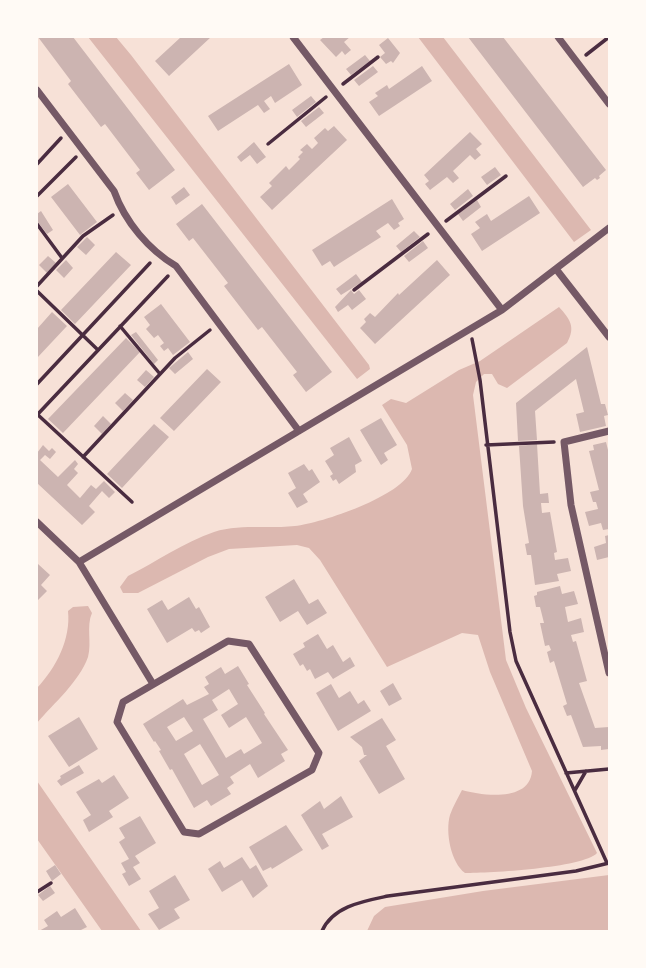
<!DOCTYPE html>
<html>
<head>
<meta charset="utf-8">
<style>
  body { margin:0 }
  #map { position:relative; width:646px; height:968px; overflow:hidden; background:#f7e1d7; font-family:Raleway,sans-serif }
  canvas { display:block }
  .frame { position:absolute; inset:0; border:38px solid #fffaf5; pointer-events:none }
</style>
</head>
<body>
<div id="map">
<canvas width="646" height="968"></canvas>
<div class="frame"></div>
</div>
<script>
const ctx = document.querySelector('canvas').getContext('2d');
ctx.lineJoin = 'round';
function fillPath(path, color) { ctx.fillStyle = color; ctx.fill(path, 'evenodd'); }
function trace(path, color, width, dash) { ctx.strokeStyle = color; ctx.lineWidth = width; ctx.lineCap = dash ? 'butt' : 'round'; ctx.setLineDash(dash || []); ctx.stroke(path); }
fillPath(new Path2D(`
  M88,37h28l15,18 238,310 1,4 -13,10z
  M418,37h25l148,193 -17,12z
  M559,307c11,12 17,20 8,36l-60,45 -9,-4 -6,-10h-8l-8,8 -3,13 33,265 20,48 71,145c-14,15 -108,20 -132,20 -14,-10 -20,-41 -15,-58 3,-9 8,-17 12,-25 21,6 68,12 70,-19l-42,-99 -12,-37 -16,-2 -75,34 -67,-107 -11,-12 -12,-3 -68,4 -21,8 -70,36h-15l-3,-6 8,-11c28,-14 56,-34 86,-44 26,-8 54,-3 81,-6 27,-3 108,-30 117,-57l-5,-24 -25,-40 9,-6 15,4 53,-33 21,-9z
  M88,606l4,7c-6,13 0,30 -4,44 -9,25 -34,46 -51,66v-35c19,-20 34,-49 31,-77l5,-4z
  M37,781l104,150h-39l-65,-92z
  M609,875v56h-242l7,-15 11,-9 98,-16z`), '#dcb8b0');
fillPath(new Path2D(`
  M38,37h35l102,133 -26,20 -13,-17 4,-3 -35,-46 -4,3 -33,-43 3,-3z
  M181,37h30l-42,39 -14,-15z
  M324,37h26l-6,5 7,8 -6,5 -3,-4 -6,6 -16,-17z
  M468,37h35l103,133 -7,6 1,2 -3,2 -2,-2 -12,9z
  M388,38l12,15 -7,10 -2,-2 -5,3 -6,-7 5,-4 -6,-8z
  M365,55l5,6 -19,14 -5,-6z
  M289,64l13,21 -27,18 -4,-7 -7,5 6,8 -6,4 -6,-8 -40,26 -10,-15z
  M373,66l5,6 -19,14 -5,-6z
  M422,66l10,15 -53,35 -10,-14 9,-6 -3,-3 12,-8 2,4z
  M311,96l5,6 -19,15 -5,-7z
  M319,107l5,6 -18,14 -5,-6z
  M334,126l13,14 -75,70 -12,-13 12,-11 -3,-3 17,-17 3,4 11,-11 -2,-2 5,-5 -3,-2 7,-6 5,5 6,-6 -4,-5 11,-10 3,3z
  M470,132l12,12 -6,5 5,6 -6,5 -5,-5 -17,16 6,7 -6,5 -6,-6 -17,13 -5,-6 4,-3 -5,-6z
  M254,142l12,15 -9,7 -7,-9 -9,7 -4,-5z
  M495,167l6,8 -14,10 -6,-8z
  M68,184l29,38 -17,13 -29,-38z
  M184,187l6,8 -14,10 -5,-8z
  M468,189l5,7 -18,14 -5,-6z
  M529,196l11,17 -58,38 -11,-17 9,-6 -5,-6 12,-8 4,7z
  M392,199l12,20 -6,4 2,3 -6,4 -6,-7 -12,8 5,6 -41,26 -6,4 -4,-6 -8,5 -10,-16z
  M477,200l4,7 -18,14 -5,-7z
  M202,204l130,168 -26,20 -13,-17 4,-3 -35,-45 -4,3 -34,-44 4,-3 -35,-45 -4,3 -13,-17z
  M41,211l12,19 -6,4 -10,-13v-7z
  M414,231l6,6 -19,15 -5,-6z
  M87,237l8,8 -9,10 -9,-8z
  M423,241l5,7 -19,14 -5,-6z
  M116,252l15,13 -56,59 -14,-14z
  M48,256l8,7 -9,10 -8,-8z
  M66,260l7,8 -9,10 -8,-8z
  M437,260l13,15 -75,69 -15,-16 6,-6 -2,-3 6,-6 5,4 23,-24 1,2z
  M356,274l6,8 -21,13 -5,-6z
  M351,290l3,4 5,-4 7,9 -14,11 -4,-5 -10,7 -3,-5z
  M161,304l29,38 -17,13 -5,-7 -4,3 -4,-5 4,-3 -6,-8 -4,3 -8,-9 4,-4 -6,-8z
  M52,312l15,14 -30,32v-29z
  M136,332l22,28 -4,4 -23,-29z
  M126,338l14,14 -77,81 -15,-14z
  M587,347l14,57h4l3,11 -4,1 2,10 -26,6 -4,-18 8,-2 -8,-33 -41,32 2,29 -19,1 -2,-38z
  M188,352l5,7 -18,15 -6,-6z
  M207,369l14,13 -47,49 -14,-13z
  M146,370l8,7 -9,10 -8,-7z
  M125,393l8,7 -10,11 -8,-8z
  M103,416l8,8 -9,10 -8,-8z
  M381,418l16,27 -13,8 4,7 -7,5 -21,-35z
  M154,424l15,13 -47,51 -15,-14z
  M349,437l13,24 -7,4 1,7 -17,12 -3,-5 -3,2 -3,-5 3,-2 -8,-13 9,-6 -4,-7z
  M606,442l3,12v75l-6,1 -2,-7 -12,3 -4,-14 13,-3 -2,-7h-3l-3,-10 9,-2 -10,-39 5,-1 -1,-5z
  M537,444l3,50 8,-1 1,10h-8l1,10 8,-1 7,40 -3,1 1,7 13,-2 3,13 -14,3 2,7 -24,4 -4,-30h-4l-2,-11 4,-1 -6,-37 -4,-60z
  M43,445l6,6 3,-3 4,4 -6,7 -5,-4 -5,5 18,17 17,-17 3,4 -4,5 4,4 -11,12 13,13 11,-13 5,4 8,-8 11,11 -6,6 -7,-7 -13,15 6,6 -13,13 -45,-42v-30z
  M304,464l5,7 3,-2 8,13 -17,12 5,8 -11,6 -9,-15 8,-5 -8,-15z
  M609,535v22l-12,3 -3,-13 12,-4 -1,-7z
  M38,564l12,11 -9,10 6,6 -10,10z
  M294,579l15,25 9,-5 9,14 -20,12 -9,-14 -18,11 -15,-25z
  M560,586l2,8 12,-3 4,13 -13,3 3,15 13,-4 3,14 -13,3 2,7 3,-1 11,40 -8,2 16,45 14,-1v22l-8,1v-4l-18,1 -12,-32 -4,1 -4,-10 4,-2 -13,-43 -4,2 -3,-11 4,-2 -2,-5 -4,1 -5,-23h4l-4,-16h-4l-2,-11 3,-1v-3z
  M189,597l7,12 3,-2 11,20 -9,6 -2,-3 -4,2 -3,-4 -25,15 -20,-34 15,-9 6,10z
  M318,634l9,15 6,-4 10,17 7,-5 5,9 -22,13 -5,-7 -13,7 -5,-10 -3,2 -4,-7 -3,2 -7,-12 12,-7 -2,-4z
  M238,666l11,18 -2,1 18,28 -1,1 24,36 -7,4 4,7 -27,17 -8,-14 -20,13 4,6 -7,5 4,6 -20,12 -4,-6 -13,8 -22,-39 -2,1 -11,-19 2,-1 -6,-9 -1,1 -11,-18 40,-25 4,6 22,-11 -5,-7 5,-3 -4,-7 16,-10 4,7zM229,689l9,15 -17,11 8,13 17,-11 16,26 -18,11 -3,-5 -15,9 -23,-39 15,-9 -6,-10zM184,717l9,14 -17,10 -9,-14zM200,744l19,31 -17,10 -18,-31z
  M393,683l9,16 -13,7 -9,-15z
  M331,684l8,14 11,-7 8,13 6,-4 7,11 -33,20 -22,-38z
  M79,717l19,32 -29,18 -21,-31z
  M382,718l14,22 -10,6 19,33 -26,15 -20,-33 8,-6h-3l-2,-8 -12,-10z
  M79,765l5,8 -23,13 -4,-5 4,-3 -1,-2z
  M114,775l15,23 -20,13 4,6 -24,15 -6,-12 8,-5 -15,-23 23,-13 3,4z
  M341,796l12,21 -31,17 7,12 -7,4 -21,-35 19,-14 4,8z
  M140,816l16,27 -21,13 5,7 -7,4 8,12 -12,7 -7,-12 4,-2 -5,-9 8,-4 -10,-17 6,-4 -6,-10z
  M286,825l17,25 -31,19 -1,-2 -8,4 -14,-24z
  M242,857l8,12 6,-4 12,21 -15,12 -11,-18 -20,12 -14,-23 12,-8 4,7z
  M55,865l6,9 -9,7 -6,-10z
  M175,875l15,25 -16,9 6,9 -21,12 -11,-16 11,-6 -10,-17z
  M50,886l5,7 -12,8 -5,-6z
  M75,908l12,19 -8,4h-40l9,-5 -4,-6 13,-9 4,6z`), '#ccb4b1');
trace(new Path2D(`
  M586,55l23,-18
  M343,84l35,-27
  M268,144l58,-47
  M37,164l24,-26
  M37,196l39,-39
  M446,221l60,-45
  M37,224l25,34
  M37,286l46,-50 30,-21
  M354,290l74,-56
  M37,291l61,59
  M120,326l40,48
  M472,339l8,41 30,252 6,29 91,202
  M37,384l113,-121
  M37,414l95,88
  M37,415l131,-139
  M486,445l68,-3
  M83,457l92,-99 35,-28
  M566,773l43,-4
  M575,790l11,-19
  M37,892l14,-9
  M322,931c11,-25 42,-30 66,-35l188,-25 33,-8`), '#4a2c40', 3.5);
trace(new Path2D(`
  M293,37l209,273
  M558,37l51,67
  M37,90l77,101c11,31 35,59 62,75l123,165
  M556,269l53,68
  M609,431l-45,11 7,63 38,168
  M37,522l42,40 74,122
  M79,562l423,-252 107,-82
  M228,641l21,3 70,109 -7,17 -113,64 -15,-2 -67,-110 6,-20z`), '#755966', 7);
</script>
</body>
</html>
